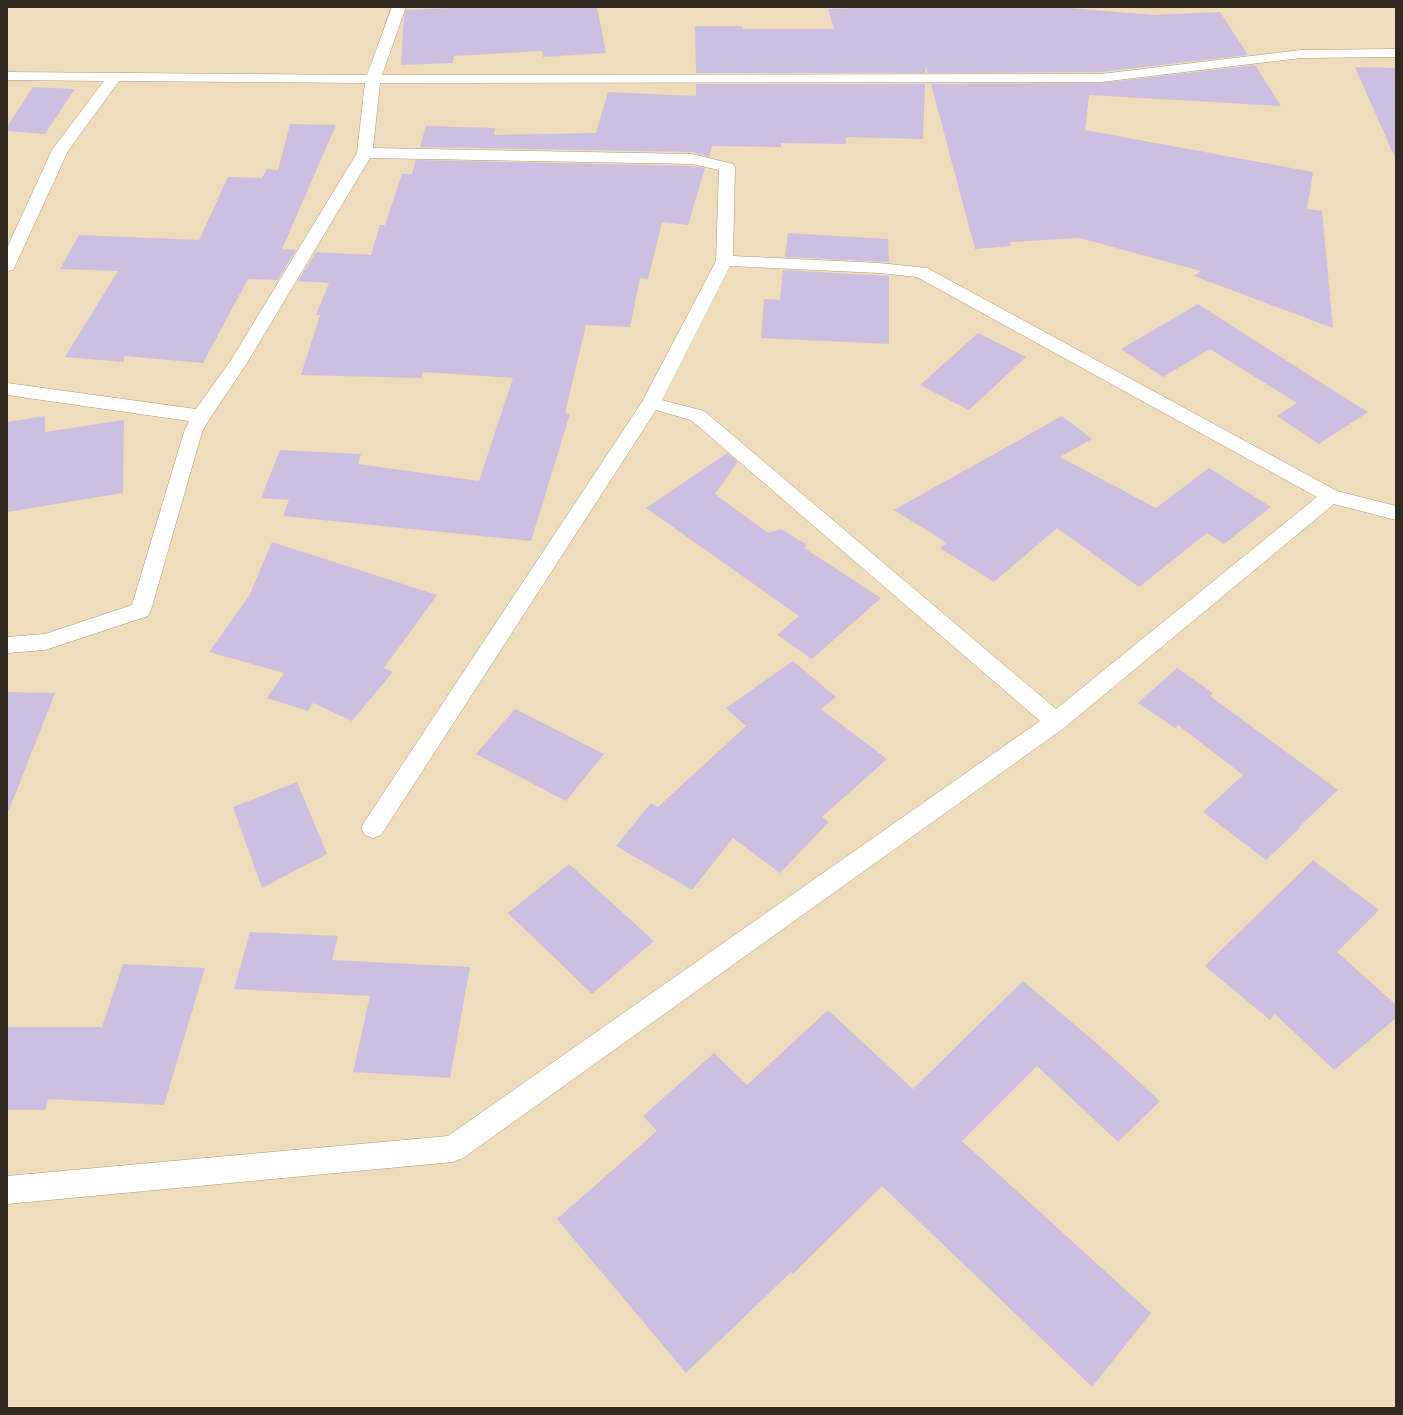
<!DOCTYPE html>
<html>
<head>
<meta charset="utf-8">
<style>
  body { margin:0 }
  #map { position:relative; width:1403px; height:1415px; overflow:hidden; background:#efdcbb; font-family:"Noto Sans",sans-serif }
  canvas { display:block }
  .frame { position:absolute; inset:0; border:8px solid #31291d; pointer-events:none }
</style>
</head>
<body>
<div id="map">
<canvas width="1403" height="1415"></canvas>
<div class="frame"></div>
</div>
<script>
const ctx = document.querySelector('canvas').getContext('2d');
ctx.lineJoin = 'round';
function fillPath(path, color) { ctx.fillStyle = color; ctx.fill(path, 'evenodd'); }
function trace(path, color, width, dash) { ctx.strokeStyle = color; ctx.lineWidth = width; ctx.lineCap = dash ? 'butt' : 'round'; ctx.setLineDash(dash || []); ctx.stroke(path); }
fillPath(new Path2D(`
  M469,7h128l9,46 -63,4 -1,-6 -88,5 -1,7 -52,2 3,-48 2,-7z
  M873,7h184l98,8 65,-3 28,43 -147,17 -173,1 -2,-7 -1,7h-229l-1,-47h47v3h92l-6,-20z
  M1255,65l26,41 -192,-11 -4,35 228,42 -6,37 15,2 11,117 -139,-52 7,-5 -121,-33 -70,4 1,4 -36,3 -44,-165 170,-1z
  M1355,67l41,1v92z
  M696,84h229l-2,55 -77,-2v7l-65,-1v4l-69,-1 -3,11 -17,-5 -272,-5 6,-21 69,2 -1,7 102,-2 12,-41 88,4z
  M33,87l42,2 -30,45 -38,-3v-4z
  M290,124l46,1 -54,124 14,1 -18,30 -30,-1 -45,84 -79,-7v6l-59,-5 53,-86 -58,-2 19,-34 120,5 29,-63 34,1 5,-9 11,1z
  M416,160l276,6 13,2 -17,57 -26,-3 -14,57 -8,-1 -10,49 -44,-2 -21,88 5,1 -39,127 -248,-25 6,-16 -28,-2 19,-48 81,4 -3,10 121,17 34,-103 -90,-6 -2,6 -120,-3 19,-60h-4l13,-32 -31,-2 18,-29 55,3 9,-30h5l17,-51h10z
  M788,233l100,6 1,23 -104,-5z
  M783,270l106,6v68l-128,-6 3,-39 16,1z
  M1198,304l128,82 42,26 -49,32 -42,-28 20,-13 -87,-54 -47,28 -42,-28z
  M978,333l48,24 -57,53 -49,-25z
  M45,416v16l79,-12 -1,73 -116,19v-90z
  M1062,416l30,23 -32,18 96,51 53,-40 62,39 -47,37 -17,-11 -68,54 -82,-59 -63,54 -54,-34 7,-5 -53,-33z
  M727,453l11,9 -23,32 53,39 13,-4 26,16 -3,3 77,50 -69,61 -35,-24 22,-19 -153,-108z
  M272,542l165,53 -53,73 9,4 -41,49 -39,-18 -5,8 -41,-13 17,-25 -75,-21 40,-56z
  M793,661l43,36 -15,12 66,50 -65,58 7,5 -49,51 -47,-35 -41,52 -76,-44 35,-43 7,4 88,-81 -20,-18z
  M1177,668l36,25 -3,3 128,94 -39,37 1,1 -34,32 -63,-48 40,-37 -65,-50 -3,3 -37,-25z
  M7,692l48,1 -46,117 -2,-1z
  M515,709l89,45 -38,47 -90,-47z
  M297,782l30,72 -65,34 -29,-81z
  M1313,860l66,50 -42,42 59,53v13l-62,52 -59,-56 -5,6 -65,-54z
  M569,864l85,77 -62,53 -84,-81z
  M250,932l88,4 -6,24 138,7 -20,111 -97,-6 17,-76 -136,-7z
  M123,964l82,4 -41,137 -116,-6 -3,11h-38v-83h95z
  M1023,981l78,66 59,54 -42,41 -81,-76 -75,75 189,172 -59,74 -210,-201 -89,88 -2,-2 -105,101 -129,-154 100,-88 -14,-15 71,-63 33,32 81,-75 85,79z`), '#cdbfe0');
const street = new Path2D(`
  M392,7h14l-24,68 719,-1 200,-24 95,-1v8l-95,1 -200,24 -721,1 -7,65 319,6 41,10 2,3 -2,89 146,7 48,5 410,223 59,15v14l-62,-16 -270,224 -601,430 -10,4 -446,42v-28l441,-40 592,-415 -349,-301 -35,-10 -275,425 -8,3 -8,-3 -4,-7 4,-7 277,-419 74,-141 3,-91 -27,-6 -322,-6 -123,205 -37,55 -8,14 -51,178 -3,6 -103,34 -38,3v-16l38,-3 87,-29 52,-173 5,-11 -182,-26v-12l189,26 35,-49 126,-207 8,-70 -246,-2 -51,70 -53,115 -2,4 -6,1v-23l45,-98 52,-69 -97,-1v-8l360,3zM730,266l149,7 38,4 400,220 -261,212 -352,-298 -42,-11z`);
trace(street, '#ae9c7c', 1);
fillPath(street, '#fff');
</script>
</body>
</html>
